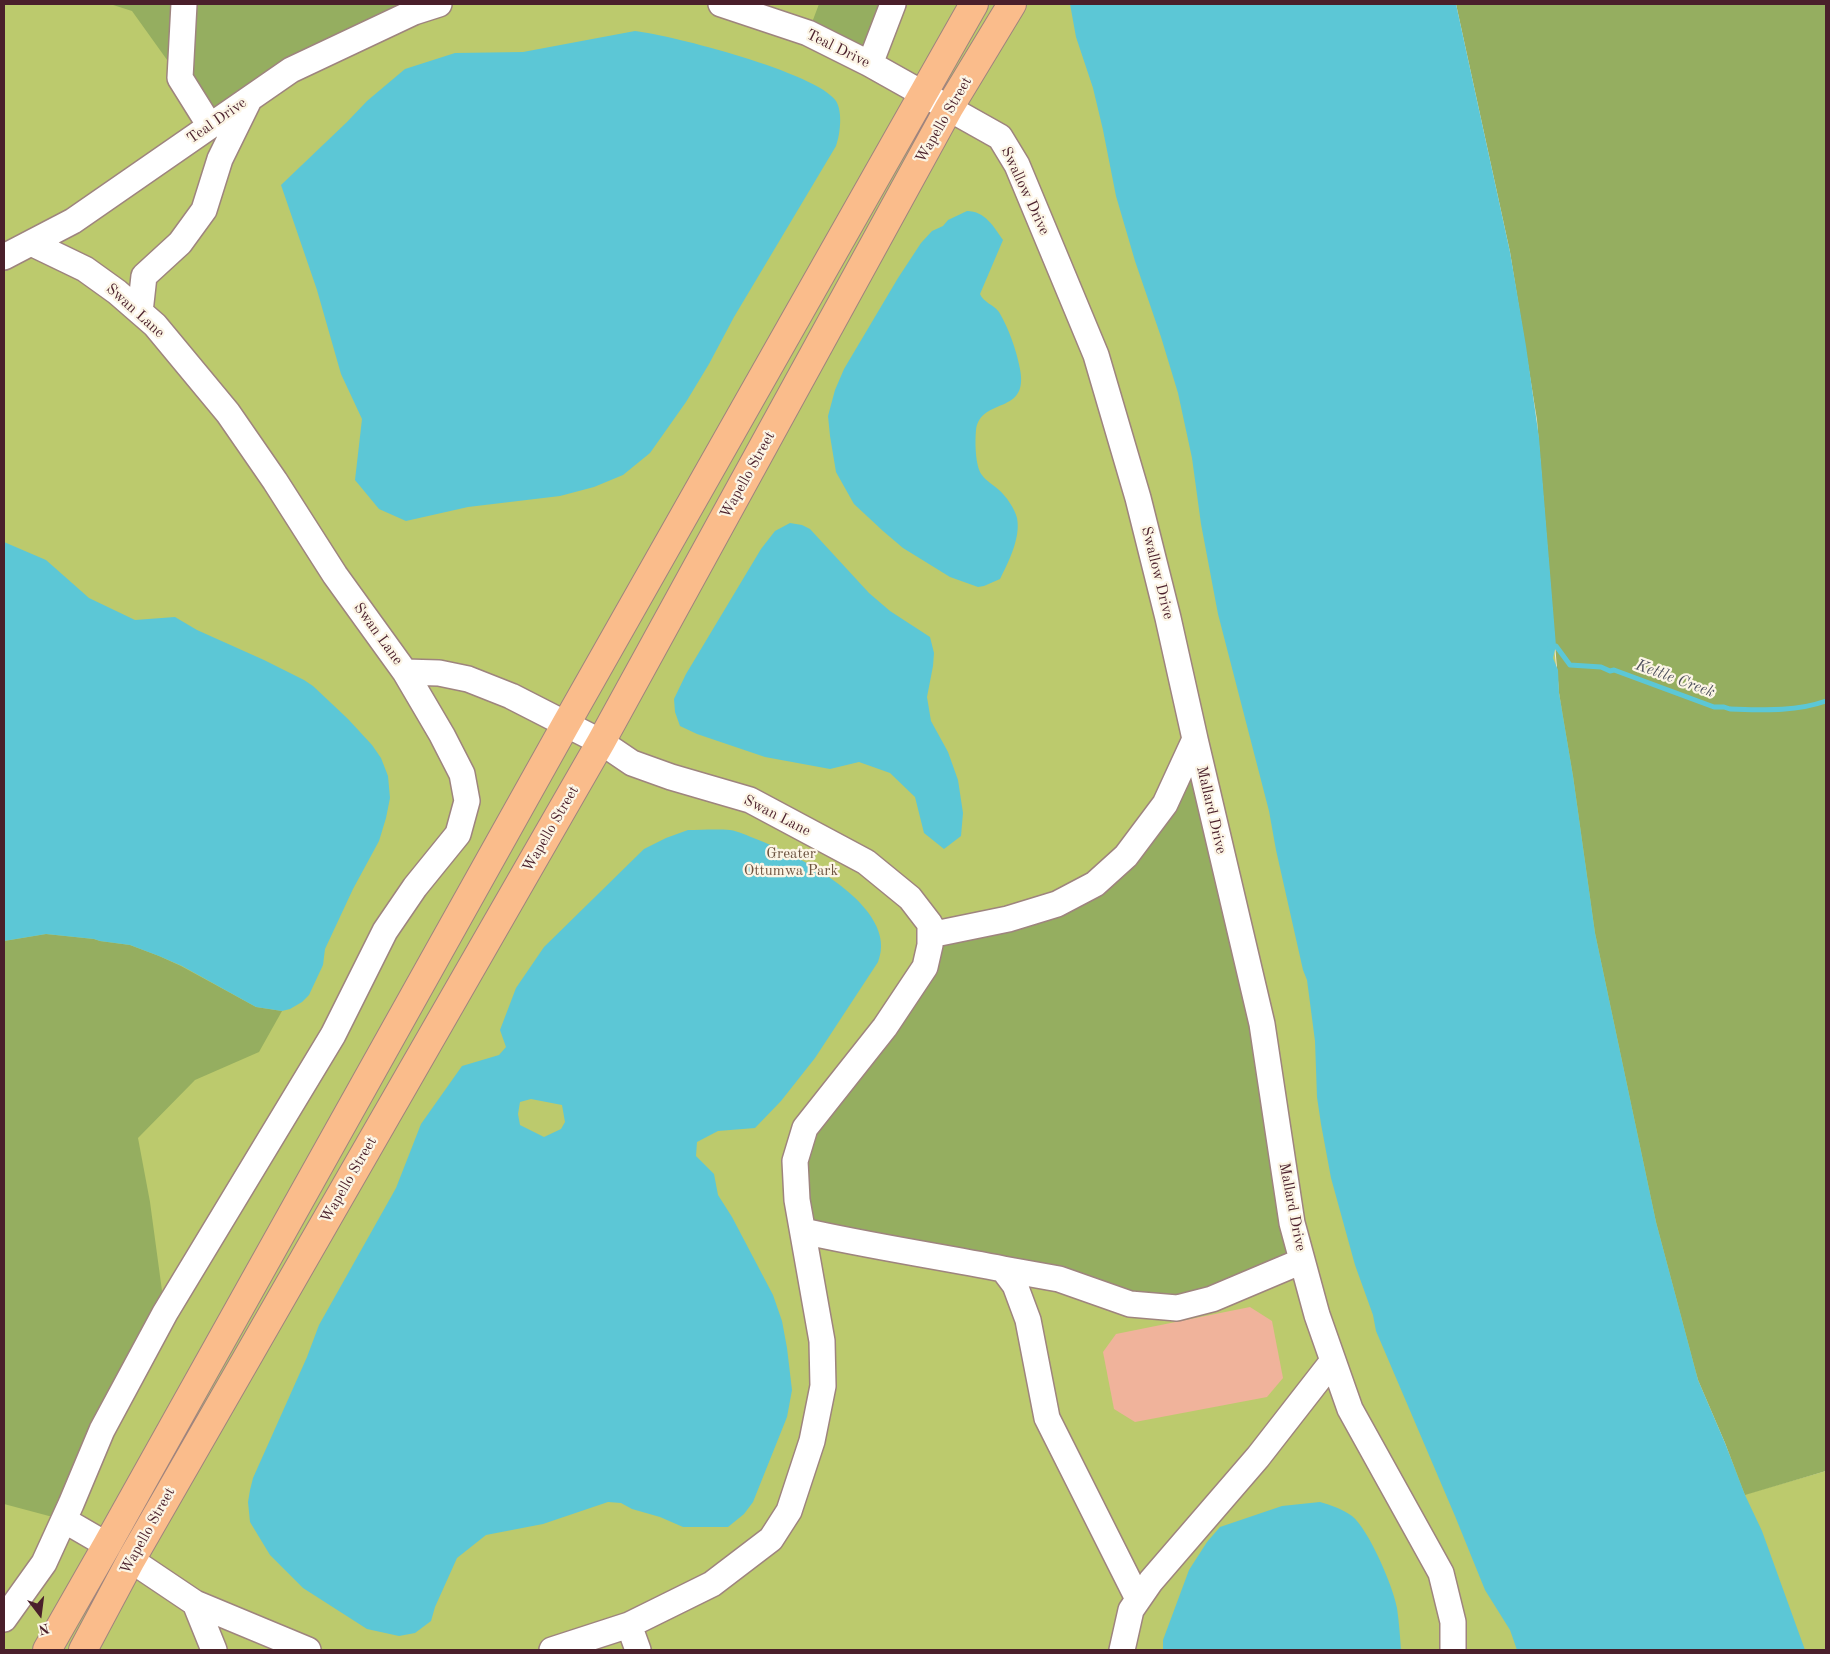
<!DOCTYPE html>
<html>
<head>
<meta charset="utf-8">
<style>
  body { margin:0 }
  #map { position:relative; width:1830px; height:1654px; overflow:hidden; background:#f3ead0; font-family:"Old Standard TT",serif }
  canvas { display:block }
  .frame { position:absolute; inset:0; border:5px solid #4a1f2b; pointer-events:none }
  .north { position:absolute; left:15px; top:1589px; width:50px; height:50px; -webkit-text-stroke:4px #fcf5e5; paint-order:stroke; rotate:165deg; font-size:14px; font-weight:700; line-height:20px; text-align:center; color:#4a1f2b }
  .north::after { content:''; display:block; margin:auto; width:18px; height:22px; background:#4a1f2b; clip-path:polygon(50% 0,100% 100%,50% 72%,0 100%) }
</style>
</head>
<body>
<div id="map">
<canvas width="1830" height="1654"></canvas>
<div class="frame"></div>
<div class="north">N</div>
</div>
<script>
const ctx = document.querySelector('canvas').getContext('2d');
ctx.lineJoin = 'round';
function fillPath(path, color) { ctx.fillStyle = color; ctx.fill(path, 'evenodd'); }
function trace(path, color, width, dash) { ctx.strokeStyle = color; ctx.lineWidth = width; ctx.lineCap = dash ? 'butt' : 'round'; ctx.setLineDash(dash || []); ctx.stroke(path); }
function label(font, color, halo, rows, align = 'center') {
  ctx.font = font + ' "Old Standard TT",serif'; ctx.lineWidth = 4.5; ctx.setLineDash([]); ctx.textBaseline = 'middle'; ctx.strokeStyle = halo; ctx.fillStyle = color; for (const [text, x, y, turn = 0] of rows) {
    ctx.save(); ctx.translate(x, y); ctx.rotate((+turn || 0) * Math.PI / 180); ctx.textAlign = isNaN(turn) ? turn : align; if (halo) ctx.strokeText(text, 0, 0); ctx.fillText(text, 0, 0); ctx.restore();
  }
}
fillPath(new Path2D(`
  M4,4h1445l66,281 44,408 139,687 48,114 80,-23v179h-1822z`), '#bcca6d');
fillPath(new Path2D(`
  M110,4h329l-229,122 -30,-48 -48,-67z
  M819,4h74l-23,60 -62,-31z
  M1456,4h370v1467l-81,24 -20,-52 -27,-63 -42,-158 -61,-289 -22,-157 -14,-83 -22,-273 -27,-168z
  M1195,739l107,522 -125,47 -374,-77 2,-103 125,-183 78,-26 87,-35z
  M46,934l48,5 6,2 30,4 29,11 22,10 75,41 26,4 -23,41 -64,28 -57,58 12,64 15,111 -101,207 -60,-16v-563z`), '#95ae60');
fillPath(new Path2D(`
  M1070,4h386l54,248 16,94 13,92 17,208 -3,12 5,12 1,23 14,83 22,157 61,289 42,158 27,63 20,52 17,36 43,119h-288l-7,-20 -25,-40 -30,-74 -79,-185 -3,-16 -18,-50 -24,-87 -10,-54 -4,-27 -2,-56 -8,-61 -4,-10 -27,-120 -7,-39 -51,-197 -17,-90 -9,-66 -14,-65 -17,-56 -26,-76 -19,-65 -13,-66 -10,-42 -17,-51z
  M635,31c36,4 183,42 201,70 7,11 4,34 0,45l-102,171 -25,47 -23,38 -36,51 -27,22 -29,12 -34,9 -92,11 -62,14 -27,-12 -24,-29 7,-61 -21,-45 -24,-84 -36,-105 66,-63 20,-21 38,-32 50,-16 68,-1z
  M967,211c18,0 27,16 36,29l-23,54c3,8 14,11 19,18 10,17 17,37 21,57 9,47 -39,27 -44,61 -1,11 -1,36 6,45 4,6 12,10 17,15 7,6 16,19 18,28 4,20 -9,45 -17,61l-16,7 -6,1 -28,-10 -47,-29 -20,-17 -29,-27 -4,-7 -14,-25 -6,-36 -2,-20 7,-26 9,-21 54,-91 23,-35 11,-12 11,-5 5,-6z
  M790,523l12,2 8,4 59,64 21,18 40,26 4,16 -1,13 -6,31 4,24 17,31 10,28 5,33 -2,23 -17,13 -20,-16 -9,-36 -25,-24 -31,-11 -29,7 -65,-12 -68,-23 -17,-8 -5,-14 -1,-13 12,-25 75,-125 14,-18z
  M4,542l42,18 43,38 46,22 40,-3 22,13 67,30 40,20 9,6 35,33 24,26 9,13 7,18 2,22 -4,20 -7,23 -26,48 -28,60 -2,16 -14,30 -7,7 -12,7 -8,2 -26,-4 -74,-41 -23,-10 -29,-11 -30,-4 -6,-2 -48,-5 -42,7z
  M688,830c13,0 28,-1 42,0 8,1 18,6 26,9 40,15 145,68 122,123l-63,96 -34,43 -26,27 -37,3 -21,11 -1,14 18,18 4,21 14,22 41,78 9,26 5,27 5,42 -5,27 -34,85 -9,12 -16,13h-45l-23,-10 -28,-8 -11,-6 -13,-1 -65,22 -57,11 -29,23 -22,49 -4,14 -16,12 -16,3 -32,-7 -64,-41 -33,-33 -20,-33 -2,-20 2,-12 3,-12 54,-121 12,-32 77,-137 25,-64 41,-58 37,-11 7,-8 -6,-17 16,-42 28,-41 100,-98 22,-11zM531,1099l31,6 3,17 -4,7 -17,8 -24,-12 -2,-11 2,-12z
  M1320,1502c11,3 22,7 32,14 17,14 41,70 45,92 2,14 3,28 4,42h-238v-10l26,-70 18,-28 13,-15 62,-21z`), '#5cc7d6');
trace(new Path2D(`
  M1550,648l6,-2 14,19 31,2 9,4 4,-1 100,37h10l6,2c33,1 65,3 96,-8`), '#5cc7d6', 5);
fillPath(new Path2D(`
  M1250,1307l22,14 11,57 -16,19 -132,25 -21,-13 -11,-57 13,-18z`), '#f0b39b');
const minor = new Path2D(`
  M184,4l-4,74 30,48
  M721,4l87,29 62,31 130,73 17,28 79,190 42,143 30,120 27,121 -30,65 -39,52 -31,28 -38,20 -49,15 -78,16
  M870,64l23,-60
  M31,243l54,26 32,23 38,33 73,88 47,68 60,94 70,97 34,1 29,6 43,17 90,46 31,21 39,14 79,23 116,62 44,36 20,26v21l-5,22 -40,60 -80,101 -10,33 2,39 25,141 1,45 -11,55 -23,70 -18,28 -59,45 -83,41 -77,25
  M4,257l69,-36 218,-151 123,-58 25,-8
  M140,312l4,-36 36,-33 24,-33 16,-51 29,-59
  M1195,739l67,285 30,199 25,92 33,94 91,164 12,49v28
  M803,1231c66,15 134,25 200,38l12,16 13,35 19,98 91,181
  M1003,1269l56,10 71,25 47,4 35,-9 90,-38
  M64,1520l43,25
  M131,1560l64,43 19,47
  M195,1603l113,47
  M4,1619l40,-56 27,-59 31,-74 63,-117 168,-278 52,-104 30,-44 43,-53 9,-33 -5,-27 -20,-39 -37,-63
  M629,1625l9,25
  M1122,1650l9,-40 20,-29 107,-124 74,-95`);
const major = new Path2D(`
  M47,1650l60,-105 459,-821 408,-720
  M83,1650l48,-90 470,-818 348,-634 63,-104`);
trace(minor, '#9e847e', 28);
trace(major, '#9e847e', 30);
trace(minor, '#fff', 25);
trace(major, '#fabc8b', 28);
label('15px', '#4a1f2b', '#fcf5e5', [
  ["Teal Drive",838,49,26],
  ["Wapello Street",944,120,-60],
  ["Teal Drive",217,121,-35],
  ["Swallow Drive",1025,191,65],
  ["Swan Lane",135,311,42],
  ["Wapello Street",748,475,-61],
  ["Swallow Drive",1157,573,76],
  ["Swan Lane",378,634,54],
  ["Mallard Drive",1211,810,77],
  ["Swan Lane",777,816,27],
  ["Wapello Street",551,829,-60],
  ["Wapello Street",349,1180,-60],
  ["Mallard Drive",1292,1207,79],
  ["Wapello Street",148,1531,-61]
]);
label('15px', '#6c523f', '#fcf5e5', [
  ["Greater",791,854],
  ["Ottumwa Park",791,871]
]);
label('italic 16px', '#4f515e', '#fcf5e5', [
  ["Kettle Creek",1675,679,20]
]);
</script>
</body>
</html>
